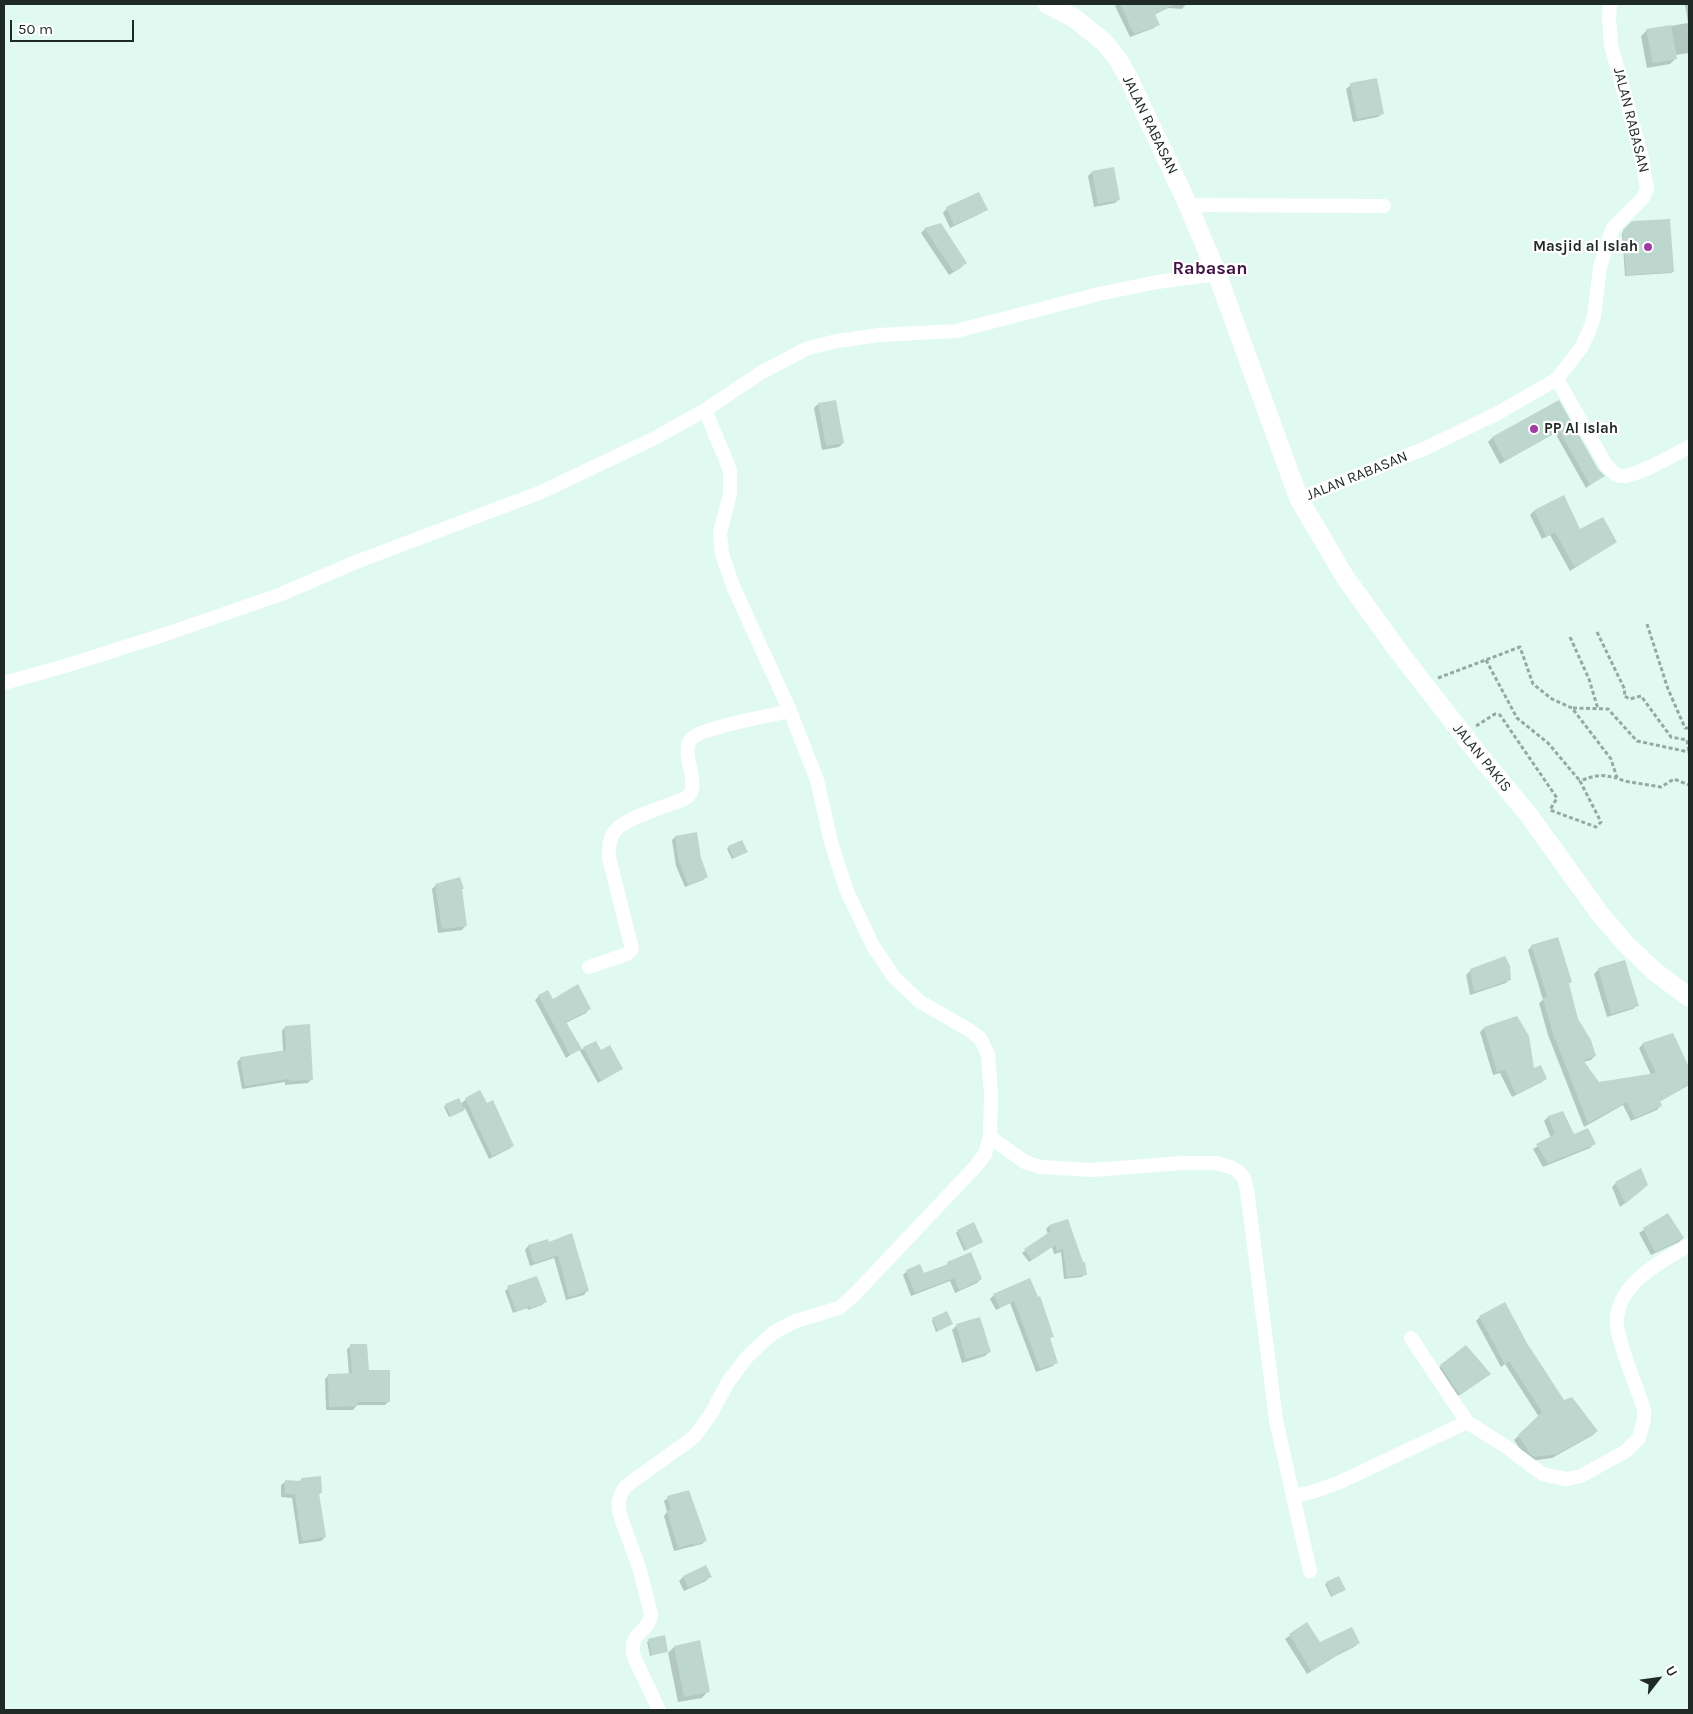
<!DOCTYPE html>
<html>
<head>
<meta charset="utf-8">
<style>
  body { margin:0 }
  #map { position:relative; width:1693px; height:1714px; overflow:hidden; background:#e0faf2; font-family:Karla,sans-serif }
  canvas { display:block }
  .frame { position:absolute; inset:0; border:5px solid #1f2926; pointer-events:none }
  .north { position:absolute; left:1633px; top:1654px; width:50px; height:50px; -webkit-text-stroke:4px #fff; paint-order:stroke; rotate:60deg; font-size:14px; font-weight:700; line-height:20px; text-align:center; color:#1f2926 }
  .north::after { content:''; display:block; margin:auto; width:18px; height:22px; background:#1f2926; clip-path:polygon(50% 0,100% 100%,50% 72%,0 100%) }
  .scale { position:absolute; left:10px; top:20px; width:124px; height:22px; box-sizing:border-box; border:2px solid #1f2926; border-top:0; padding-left:6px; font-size:15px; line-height:18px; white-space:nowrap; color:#1f2926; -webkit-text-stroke:4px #fff; paint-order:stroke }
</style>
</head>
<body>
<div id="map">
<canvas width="1693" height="1714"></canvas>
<div class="frame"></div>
<div class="north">U</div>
<div class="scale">50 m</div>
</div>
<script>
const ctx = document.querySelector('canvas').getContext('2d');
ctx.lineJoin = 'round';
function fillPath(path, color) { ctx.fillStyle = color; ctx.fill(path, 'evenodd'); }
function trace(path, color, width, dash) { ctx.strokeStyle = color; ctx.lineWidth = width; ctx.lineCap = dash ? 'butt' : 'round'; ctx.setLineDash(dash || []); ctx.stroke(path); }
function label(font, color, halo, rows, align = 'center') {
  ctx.font = font + ' Karla,sans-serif'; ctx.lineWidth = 4.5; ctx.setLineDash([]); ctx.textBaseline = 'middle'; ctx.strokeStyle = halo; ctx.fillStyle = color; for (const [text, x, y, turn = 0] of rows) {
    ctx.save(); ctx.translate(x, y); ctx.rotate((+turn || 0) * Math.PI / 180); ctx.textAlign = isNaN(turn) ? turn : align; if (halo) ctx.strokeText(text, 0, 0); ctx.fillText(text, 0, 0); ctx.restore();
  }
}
fillPath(new Path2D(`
  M1117,4h69l-4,5 -14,-1 -14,7 4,9 -4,4 -24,9 -15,-31z
  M1685,4h4v49l-14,2 1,3 -6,6 -23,4 -6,-32 6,-6 41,-7z
  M1351,85l32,28 -5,4 -25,5 -7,-33z
  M1092,172l27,27 -4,4 -21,4 -6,-31z
  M947,208l39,1 -4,4 -32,15 -7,-15z
  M1633,222l40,50 -2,1 -46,3 -3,-43z
  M925,229l37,38 -13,8 -28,-42z
  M1558,401l39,69 6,6 -17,12 -31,-55 -55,31 -12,-22 4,-4z
  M818,404l25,39 -4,4 -17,3 -8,-42z
  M1563,497l16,34 37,10 -46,30 -20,-36 -8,4 -12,-24 4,-4z
  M675,837l25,21 7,19 -4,3 -18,7 -9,-21 -4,-26z
  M729,847l16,6 -13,6 -5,-10z
  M436,885l25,5 5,35 -4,5 -24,3 -6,-44z
  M1532,946l39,36 -3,2 9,36 18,36 -4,4 -8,2 15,22 53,-9 -12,-27 4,-4 29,-9 17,34v16l-30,17 2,3 -4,5 -26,11 -8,-16 -39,22 -36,-92 -9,-32 4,-3 -15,-50z
  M1624,962l13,43 -4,4 -26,8 -13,-43 4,-4z
  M1471,970l39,9 -4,4 -36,12 -4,-20z
  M539,996l50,13 -3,4 -20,10 15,27 15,-8 4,10 21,17 -23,14 -19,-34 -13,9 -31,-58z
  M285,1027l27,52 -4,4 -23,2v-3l-43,7 -5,-27 4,-4 42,-7 -1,-20z
  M1484,1028l49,42 13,8 -4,4 -30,15 -12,-24 -7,2 -13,-43z
  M466,1099l47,47 -4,3 -20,10 -24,-51 -16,9 -5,-10 2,-2 15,-1z
  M1563,1113l11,23 20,8 -4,4 -47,19 -10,-18 18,-11 -7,-17 4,-4z
  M1616,1183l27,6 -23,18 -8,-20z
  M1668,1214l15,24 -4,4 -28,13 -12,-22z
  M1068,1220l17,54 -3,3 -18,2 -3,-27 -7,2 -2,-7 -23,15 -7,-9 26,-19 -2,-5 3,-3z
  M958,1231l24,11 -18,9 -8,-18z
  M571,1234l16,57 -3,4 -18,5 -12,-42 -24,8 -5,-16 3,-4 19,-6 2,4z
  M948,1263l33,16 -4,4 -22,10 -5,-12 -39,15 -8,-21 4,-4 16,4 22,-9z
  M1029,1279l23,57 -3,4 7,22 -3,4 -17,6 -26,-69 -14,7 -6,-11 4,-4z
  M508,1288l38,13 -4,4 -14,5 -1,-2 -14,5 -8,-22z
  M1480,1317l46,27 38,58 33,29 -4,4 -41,23 -22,3 -4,-3 -12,-18 25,-23 -34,-53 -4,3 -25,-46z
  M933,1319l17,6 -14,7 -4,-11z
  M956,1326l33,26 -4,4 -23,7 -10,-33z
  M351,1346l38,55 -4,4h-28l-4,5h-27l-1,-31 4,-4h20l-2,-26z
  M1466,1347l19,31 -30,20 -19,-28z
  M302,1479l19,14 -3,2 7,42 -4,4 -22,3 -7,-46 -11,-1v-12l4,-3h14z
  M668,1498l37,43 -3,3 -28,7 -10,-35 3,-4 -3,-11z
  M683,1577h27l-4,4 -22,10 -5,-10z
  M1327,1583l17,7 -13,7 -6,-13z
  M1307,1624l12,20 40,-1 -5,4 -18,9 -29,18 -22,-35z
  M648,1641l19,10 -17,5 -3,-14z
  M674,1647l34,44 -6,7 -24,4 -10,-49z`), '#0003');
fillPath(new Path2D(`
  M1120,4h55l-20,10 5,11 -26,9z
  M1671,25l6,34 -24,4 -7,-34z
  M1377,78l7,36 -27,5 -7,-36z
  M1114,167l6,33 -22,4 -6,-33z
  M979,192l9,18 -34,15 -8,-18z
  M1670,219l4,53 -48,3 -3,-45 9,-9z
  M941,223l26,40 -13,9 -30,-44z
  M836,400l8,43 -18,3 -8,-43z
  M1559,400l39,69 7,7 -15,9 -31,-55 -54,31 -13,-24z
  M1564,495l16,34 23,-12 14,25 -42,26 -20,-36 -9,4 -12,-26z
  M697,832l4,26 7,19 -20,8 -8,-22h-1l-4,-27z
  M742,840l6,12 -14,6 -6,-12z
  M460,877l4,12h-2l5,37 -25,3 -7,-45z
  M1558,937l14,45 -3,1 9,36 13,21 5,16 -13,4 16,22 57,-9 -14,-30 31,-10 16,34v17l-29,17 2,5 -27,12 -8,-16 -39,21 -36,-92 -9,-33 4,-2 -16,-51z
  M1505,956l5,10 1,14 -37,12 -4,-23z
  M1625,960l14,46 -28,8 -13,-46z
  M578,984l13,25 -25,13 16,27 -12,6 -32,-60 10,-5 5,9z
  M1517,1016l12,20 5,32 7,-3 6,14 -31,15 -11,-24 -8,2 -13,-45z
  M310,1024l3,56 -24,1 -1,-2 -43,7 -5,-29 46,-7 -1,-24z
  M596,1041l5,9 9,-5 13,24 -22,12 -18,-34z
  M480,1090l7,13 6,-3 21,46 -22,10 -27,-58z
  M459,1098l6,12 -14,7 -6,-13z
  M1563,1111l11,23 14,-6 8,16 -48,19 -12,-19 19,-10 -7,-18z
  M1641,1168l7,17 -23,19 -10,-22z
  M1668,1213l16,25 -29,14 -12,-24z
  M1068,1219l15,43h2l2,13 -20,2 -4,-28 -6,2 -2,-6 -23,15 -8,-11 27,-18 -2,-6z
  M974,1222l9,20 -17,8 -9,-20z
  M572,1233l17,58 -20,6 -11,-42 -24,8 -6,-18 20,-6 1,3z
  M971,1252l11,27 -23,11 -5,-12 -39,15 -9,-23 14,-6 4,9 24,-9 -1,-2z
  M537,1276l10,26 -16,6 -1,-2 -14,5 -9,-25z
  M1030,1278l8,19 2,-1 14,41 -4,1 8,25 -18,6 -26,-68 -14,7 -7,-14z
  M1505,1302l22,41 37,57 8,-3 26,34 -41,23 -22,3 -5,-3 -12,-19 24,-23 -33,-51 -4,3 -26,-48z
  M947,1311l6,13 -15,7 -6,-13z
  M980,1317l11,35 -25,7 -10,-35z
  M350,1344h17l2,26h21v32h-33l1,4 -29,1 -1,-33 24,-1z
  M1466,1345l25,29 -31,21 -20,-30z
  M321,1476l1,17h-3l7,44 -24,4 -7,-47h-10v-14l16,1v-3z
  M689,1490l18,51 -12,4 -1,-2 -16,5 -11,-37 4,-1 -4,-14z
  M706,1565l6,12 -24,11 -5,-12z
  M1339,1576l7,14 -14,6 -6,-14z
  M1307,1622l13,20 32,-15 8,16 -19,9 -30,19 -22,-37z
  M665,1635l3,17 -16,3 -4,-16z
  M700,1640l10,52 -26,5 -10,-51z`), '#bdd7cf');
trace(new Path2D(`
  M1647,624l21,65 17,39h4
  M1597,632l28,58 -1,6 6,3 11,-3 30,41 16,3 2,12
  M1570,637l19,42 9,30
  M1486,660l31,58 31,25 32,38
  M1438,678l82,-31 13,37 19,15 20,9 39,51 6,19 7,3 37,6 13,-8 15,6
  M1573,708l35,1 29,32 52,11
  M1476,726l19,-12 5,1 57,83 -7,12 46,17 5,-5 -21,-41c15,-6 21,-7 36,-3`), '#95a9a3', 3, [4, 2.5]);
trace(new Path2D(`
  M1188,205l196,1
  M1557,379l49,86c5,5 9,11 16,11 13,1 54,-22 67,-29
  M1299,499l127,-51 72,-35 59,-34 24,-31 9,-19 4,-13 6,-49 9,-29 4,-10 30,-30 4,-9 -6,-35 -30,-109 -2,-27 1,-14
  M4,683l61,-17 101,-32 113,-39 77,-33 183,-69 116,-55 50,-28 57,-38 46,-24 29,-7 42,-6 77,-4 143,-37 58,-12 60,-8
  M589,967l38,-13 5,-5 -23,-91c0,-10 0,-19 6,-27 9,-13 53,-25 69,-32 22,-10 -7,-47 8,-61 10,-10 80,-23 98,-27
  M990,1137l35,25 15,5 52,3 92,-7h32l14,4 8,4 6,7 3,12 29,230 17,76 19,-4 26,-9 129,-61
  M1411,1338l56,84 38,24 36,27 9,3 17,3 14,-3 45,-25 13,-13 5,-19v-9c-8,-26 -20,-52 -26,-78 -9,-44 40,-69 71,-87
  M1293,1496l17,75
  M659,1710l-25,-53c-6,-28 14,-21 17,-43l-11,-44 -19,-52c-4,-13 -3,-22 5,-32l68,-49 17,-23 17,-32 19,-25 17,-16 9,-8 20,-11 46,-14 15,-13 122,-129 9,-12 5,-17 1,-44 -3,-38 -8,-17 -11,-8 -50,-29 -25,-24 -21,-31 -27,-57 -15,-47 -14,-62 -27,-69 -57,-125 -11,-32 -2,-21 10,-39v-24l-25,-60`), '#fff', 14);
trace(new Path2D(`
  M1047,4l27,14 30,24 14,17 12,22 58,124 29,69 82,225 46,78 54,75 80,103 49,59 72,100 26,30 28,27 35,26`), '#fff', 19);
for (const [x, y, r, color] of [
  [1648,247,5,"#9f3da4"],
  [1534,429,5,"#9f3da4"]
]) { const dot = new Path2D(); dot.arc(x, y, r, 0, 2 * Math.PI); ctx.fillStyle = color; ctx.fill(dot); trace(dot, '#fff', 2); }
label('15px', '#1f2926', '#fff', [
  ["JALAN RABASAN",1631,120,76],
  ["JALAN RABASAN",1150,125,64],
  ["JALAN RABASAN",1357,476,-22],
  ["JALAN PAKIS",1482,758,51]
]);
label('bold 15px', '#1f2926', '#fff', [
  ["Masjid al Islah",1638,247],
  ["PP Al Islah",1544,429,"left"]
], 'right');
label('bold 18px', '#421344', '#fff', [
  ["Rabasan",1210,269]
]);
</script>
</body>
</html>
